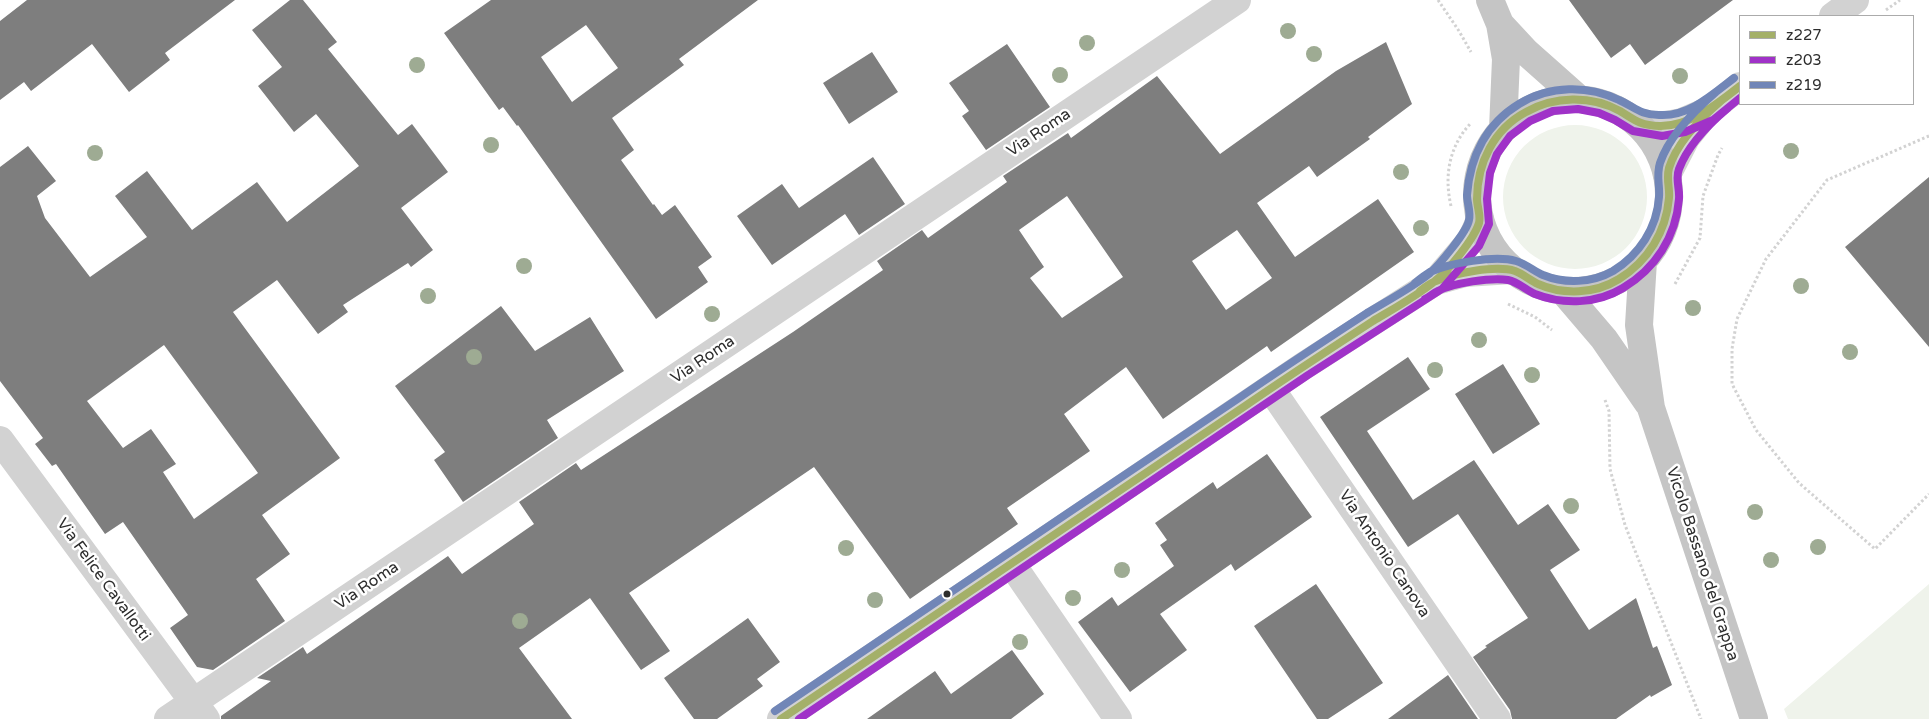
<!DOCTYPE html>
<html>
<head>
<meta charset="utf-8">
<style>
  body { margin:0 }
  #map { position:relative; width:1929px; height:719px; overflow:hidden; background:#fff; font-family:"Varela Round",sans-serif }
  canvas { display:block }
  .legend { position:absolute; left:1739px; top:15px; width:175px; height:90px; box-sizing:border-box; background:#fff; border:1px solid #ababab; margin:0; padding:6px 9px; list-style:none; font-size:15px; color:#2d2d2d }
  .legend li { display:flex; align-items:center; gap:10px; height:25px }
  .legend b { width:25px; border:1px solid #ababab }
</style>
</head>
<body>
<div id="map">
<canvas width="1929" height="719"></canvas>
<ul class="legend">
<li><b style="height:6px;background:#a4b069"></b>z227</li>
<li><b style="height:6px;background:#a032c8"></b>z203</li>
<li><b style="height:6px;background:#7186b7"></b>z219</li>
</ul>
</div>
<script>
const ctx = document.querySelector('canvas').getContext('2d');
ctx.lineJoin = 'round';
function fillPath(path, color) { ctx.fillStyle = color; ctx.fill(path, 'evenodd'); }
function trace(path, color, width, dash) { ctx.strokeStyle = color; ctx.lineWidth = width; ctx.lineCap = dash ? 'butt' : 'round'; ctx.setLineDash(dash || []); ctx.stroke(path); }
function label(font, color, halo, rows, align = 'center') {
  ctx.font = font + ' "Varela Round",sans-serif'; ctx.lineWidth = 5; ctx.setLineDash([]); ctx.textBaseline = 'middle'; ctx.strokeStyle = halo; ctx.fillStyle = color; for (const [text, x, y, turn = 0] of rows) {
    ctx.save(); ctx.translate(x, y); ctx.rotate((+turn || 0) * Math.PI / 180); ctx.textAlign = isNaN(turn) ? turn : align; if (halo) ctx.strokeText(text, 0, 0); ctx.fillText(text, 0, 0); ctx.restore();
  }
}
fillPath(new Path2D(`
  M1503 197a72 72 0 1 1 144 0a72 72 0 1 1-144 0Z
  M1929,584v135h-141l-4,-10z`), '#eff3eb');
fillPath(new Path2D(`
  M27,0h208l-70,53 5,7 -41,32 -37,-48 -61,47 -7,-9 -24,18v-79z
  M290,0h13l34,42 -9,7 70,86 14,-11 36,48 -47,36 32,42 -22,17 -3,-4 -65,42 5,7 -30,22 -41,-54 -44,32 107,146 -78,57 28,39 -34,25 29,42 -72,49 -16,-3 -27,-39 18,-13 -65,-93 -18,12 -49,-70 -4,2 -17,-22 8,-6 -43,-57v-214l28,-21 28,35 -19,15 8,22 45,59 57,-40 -32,-41 32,-25 45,59 65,-48 30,40 72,-56 -43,-52 -22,18 -36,-46 24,-19 -30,-37zM164,345l94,128 -64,46 -31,-47 13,-8 -25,-35 -28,19 -36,-47z
  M491,0h267l-79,59 5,6 -72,53 22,32 -13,10 32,45 1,-1 8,11 13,-10 37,52 -14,10 10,15 -52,37 -138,-194 -1,1 -14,-19 -4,3 -55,-77zM586,25l32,43 -46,34 -31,-45z
  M1569,0h164l-88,65 -15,-21 -19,14z
  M1386,42l26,62 -44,33 2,2 -53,38 -8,-11 -52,37 38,54 83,-58 36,53 -143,100 -4,-6 -104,73 -37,-52 -62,47 26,37 -83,57 11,16 -108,75 -96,-132 -185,126 41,58 -29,19 -51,-72 -71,50 53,71h-351v-3l50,-35 -14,-3 46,-31 4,7 141,-98 14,18 72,-50 -15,-22 57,-39 5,7 212,-138 90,-62 -6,-9 45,-31 6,8 79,-56 -4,-6 65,-43 3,5 86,-62 63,78 116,-83zM1067,196l56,81 -61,41 -32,-40 14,-11 -25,-37zM1237,230l35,48 -46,32 -34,-49z
  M1007,44l43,63 -64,43 -24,-34 7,-5 -20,-28z
  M872,52l26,40 -49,32 -26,-41z
  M873,157l32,47 -46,31 -14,-21 -73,51 -35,-49 45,-32 17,24z
  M1929,177v170l-84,-100z
  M501,306l34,45 55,-34 34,54 -77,49 11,18 -95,64 -29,-42 11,-8 -50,-66z
  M1408,357l22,32 -63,42 46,69 61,-40 44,65 30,-21 32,46 -30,20 39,60 47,-32 17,50 4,-2 15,39 -21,12 -1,-2 -34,24h-104l-2,-9 -37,-53 14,-10 -2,-1 43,-28 -70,-104 -50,33 -88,-130z
  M1503,364l37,60 -47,30 -38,-60z
  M1267,454l45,63 -77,54 -4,-7 -71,50 27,36 -57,42 -52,-70 34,-25 6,9 56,-40 -14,-21 7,-5 -12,-17 58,-41 4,7z
  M1316,584l67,99 -55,36h-11l-63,-93z
  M748,618l32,44 -23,17 6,7 -46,33h-23l-30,-41z
  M1012,650l32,44 -33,25h-144l68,-48 16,23z
  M1448,675l30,44h-90z`), '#7e7e7e');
trace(new Path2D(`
  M1438,0l21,31 12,21
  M1886,10l14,-10
  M1929,136l-102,44 -61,79 -29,60 -5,30v35l24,46 43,53 76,66 54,-55
  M1451,206c-7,-30 -2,-59 19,-82
  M1675,284l25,-46 3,-42 15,-41 4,-7
  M1508,304l27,13 17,13
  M1605,400l4,11 1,58 15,56 76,194`), '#d2d2d2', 3, [2.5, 2.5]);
trace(new Path2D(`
  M1833,16l22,-16
  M1636,122l25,4 21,-4 26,-11
  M1667,175l19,-37 22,-27 32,-25
  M1436,281l29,-8 47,-3
  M1271,389l226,330
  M0,440l206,279
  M1011,563l107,156
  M168,719l1069,-719
  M781,719l521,-352 134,-86 35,-41 9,-20`), '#d2d2d2', 28);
trace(new Path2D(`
  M1490,0l10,24 6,35 -3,70
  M1500,24l26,28 53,47
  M1477 195a96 96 0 1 1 192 0a96 96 0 1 1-192 0Z
  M1643,261l-4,64 12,83 103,311
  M1563,291l41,48 44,64`), '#c5c5c5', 28);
trace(new Path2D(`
  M1420,291c5,-4 10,-8 16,-10 18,-8 60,-16 79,-10 8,3 15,9 23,13 25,11 57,10 81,-5 29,-18 47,-47 50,-81 1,-10 -3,-19 0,-30 8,-26 32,-50 53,-68
  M781,719c155,-104 309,-209 464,-313 42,-29 85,-57 128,-85 20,-12 44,-25 62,-40 13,-10 39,-42 44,-58 2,-8 -2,-16 -2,-24 0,-36 17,-70 49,-87 28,-16 65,-17 94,-1 15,9 19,14 39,15 31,1 58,-22 81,-40`), '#a4b069', 8);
trace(new Path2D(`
  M1425,299c5,-2 8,-6 13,-8 15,-8 54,-14 70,-11 10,2 18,10 27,14 28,11 62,10 88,-6 32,-19 53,-51 56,-89 1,-11 -4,-20 0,-30 9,-24 30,-45 49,-61
  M799,719l509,-344 134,-86 37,-43 10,-22 -2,-25 3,-26 7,-19 13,-18 20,-15 23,-10 25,-2 21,4 16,7 18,11 29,5 23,-4 28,-12 27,-22`), '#a032c8', 8);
trace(new Path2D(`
  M1415,283c5,-4 10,-8 15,-11 20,-9 65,-17 86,-11 10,3 18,10 27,14 22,9 49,8 70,-4 26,-16 44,-43 46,-74 1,-12 -3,-21 1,-34 9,-27 34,-52 56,-71
  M775,711c155,-105 309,-209 464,-313 42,-29 85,-57 128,-85 18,-11 46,-26 62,-39 10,-9 38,-42 40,-54 2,-8 -2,-17 -2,-25 3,-38 19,-71 52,-91 31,-19 69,-19 100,-4 16,7 21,15 40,15 29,2 53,-20 75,-37`), '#7186b7', 8);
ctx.fillStyle = '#9eab93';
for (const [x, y] of [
  [1288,31],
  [1087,43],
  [1314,54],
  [417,65],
  [1060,75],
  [1680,76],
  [491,145],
  [1791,151],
  [95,153],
  [1401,172],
  [1421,228],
  [524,266],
  [1801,286],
  [428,296],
  [1693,308],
  [712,314],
  [1479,340],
  [1850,352],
  [474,357],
  [1435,370],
  [1532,375],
  [1571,506],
  [1755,512],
  [1818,547],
  [846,548],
  [1771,560],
  [1122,570],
  [1073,598],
  [875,600],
  [520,621],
  [1020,642]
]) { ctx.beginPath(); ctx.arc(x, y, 8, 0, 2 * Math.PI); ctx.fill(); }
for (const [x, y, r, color] of [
  [947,594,4.5,"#2d2d2d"]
]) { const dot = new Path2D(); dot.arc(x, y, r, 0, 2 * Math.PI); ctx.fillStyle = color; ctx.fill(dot); trace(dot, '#fff', 2); }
label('16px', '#2d2d2d', '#fff', [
  ["Via Roma",1039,133,-34],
  ["Via Roma",703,360,-34],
  ["Via Antonio Canova",1384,554,56],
  ["Vicolo Bassano del Grappa",1702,564,72],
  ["Via Felice Cavallotti",103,580,54],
  ["Via Roma",367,586,-34]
]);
</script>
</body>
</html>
